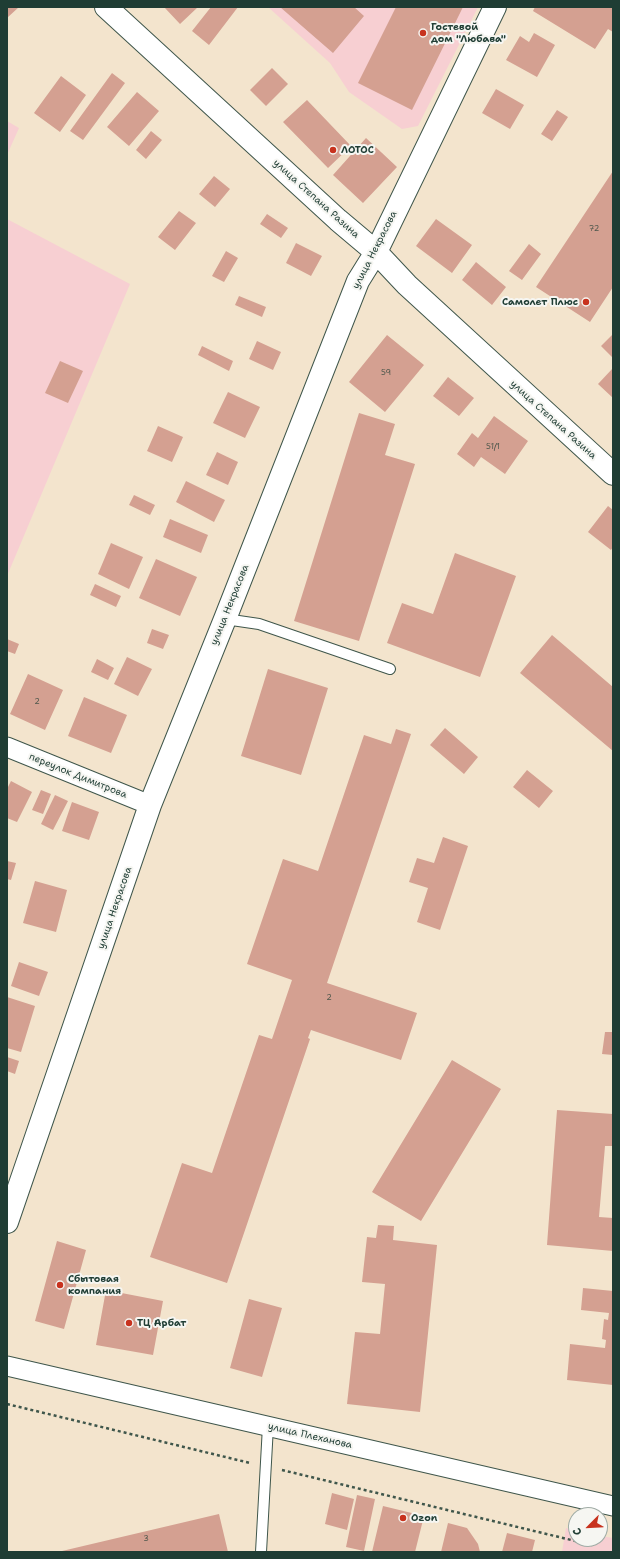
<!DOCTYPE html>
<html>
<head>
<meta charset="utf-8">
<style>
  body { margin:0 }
  #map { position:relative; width:620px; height:1559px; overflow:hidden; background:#f3e4cd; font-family:"Shantell Sans",sans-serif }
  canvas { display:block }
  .frame { position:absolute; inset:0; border:8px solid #1f3d34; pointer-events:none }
  .north { position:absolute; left:568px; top:1507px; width:40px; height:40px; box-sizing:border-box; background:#f6f6f2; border:1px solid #a0aca6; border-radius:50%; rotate:246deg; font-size:11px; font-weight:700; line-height:16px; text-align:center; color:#1f3d34 }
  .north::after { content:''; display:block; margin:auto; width:14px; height:18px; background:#c8321e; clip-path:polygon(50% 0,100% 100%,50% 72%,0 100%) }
</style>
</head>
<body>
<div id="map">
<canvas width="620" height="1559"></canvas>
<div class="frame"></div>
<div class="north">С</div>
</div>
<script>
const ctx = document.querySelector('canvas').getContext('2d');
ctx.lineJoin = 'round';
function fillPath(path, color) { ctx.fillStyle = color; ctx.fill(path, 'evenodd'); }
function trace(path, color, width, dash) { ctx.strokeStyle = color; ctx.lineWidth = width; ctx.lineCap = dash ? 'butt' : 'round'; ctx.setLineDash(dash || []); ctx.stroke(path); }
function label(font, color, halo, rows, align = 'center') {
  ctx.font = font + ' "Shantell Sans",sans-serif'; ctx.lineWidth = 4; ctx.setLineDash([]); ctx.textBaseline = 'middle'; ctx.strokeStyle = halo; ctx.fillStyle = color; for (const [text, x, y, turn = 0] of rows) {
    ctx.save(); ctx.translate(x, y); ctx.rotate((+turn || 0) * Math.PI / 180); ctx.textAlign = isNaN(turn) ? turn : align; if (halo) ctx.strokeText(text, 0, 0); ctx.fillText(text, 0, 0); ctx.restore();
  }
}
fillPath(new Path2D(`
  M268,7h210l-60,119 -16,3 -53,-37 -19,-29z
  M7,121l12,7 -12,27z
  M7,219l123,65 -123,292z
  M566,1528l10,3v8h24v-3l13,2v14h-51z`), '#f7cfd2');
fillPath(new Path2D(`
  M7,7h12l-12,11z
  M164,7h34l-18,17z
  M211,7h27l-29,38 -17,-14z
  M280,7h74l10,9 -31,37z
  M396,7h67l-51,103 -54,-27z
  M535,7h78v25l-5,-3 -13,20 -62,-38z
  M534,33l21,12 -18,32 -31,-17 14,-24 9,6z
  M272,68l16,16 -22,22 -16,-16z
  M112,73l13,10 -42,57 -13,-9z
  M61,76l25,19 -26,37 -26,-19z
  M496,89l28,16 -14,24 -28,-16z
  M137,92l22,19 -30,35 -22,-19z
  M307,100l44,46 -23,22 -45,-46z
  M557,110l11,7 -16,24 -11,-7z
  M151,131l11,9 -16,19 -10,-9z
  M366,138l31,29 -34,36 -30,-28z
  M613,171v116l-23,35 -54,-35z
  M214,176l16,13 -15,18 -16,-13z
  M179,211l17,12 -21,27 -17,-13z
  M267,214l21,14 -7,10 -21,-14z
  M436,219l36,26 -20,28 -36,-27z
  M296,243l26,13 -11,20 -25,-13z
  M529,244l12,10 -19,26 -13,-9z
  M226,251l12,7 -14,24 -12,-6z
  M476,262l30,25 -14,18 -30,-25z
  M239,296l27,11 -4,10 -27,-12z
  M613,334v24l-12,-12z
  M387,335l37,30 -39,47 -36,-30z
  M257,341l24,11 -8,18 -24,-11z
  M202,346l31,15 -4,10 -31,-16z
  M60,361l23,10 -15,32 -23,-10z
  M613,368v30l-15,-14z
  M448,377l26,21 -15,18 -26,-20z
  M228,392l32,15 -15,31 -32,-15z
  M359,413l36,11 -10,31 30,9 -56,177 -65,-20z
  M494,416l34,25 -23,33 -24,-17 -7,10 -17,-13 15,-21 6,5z
  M158,426l25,11 -11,25 -25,-11z
  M217,452l21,10 -10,23 -22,-10z
  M186,481l39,19 -11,22 -38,-20z
  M134,495l21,10 -5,10 -21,-10z
  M608,506l5,4v37l-2,3 -23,-18z
  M170,519l38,16 -7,18 -38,-16z
  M111,543l32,14 -14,32 -31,-15z
  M455,553l61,23 -36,101 -93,-34 15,-40 31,11z
  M156,559l41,18 -17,39 -41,-18z
  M95,584l26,12 -5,11 -26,-12z
  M152,629l17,6 -6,14 -16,-6z
  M552,635l61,52v64l-93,-78z
  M7,639l12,5 -4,10 -8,-3z
  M127,657l25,12 -14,27 -24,-12z
  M97,659l17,9 -6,12 -17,-8z
  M268,669l60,19 -27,87 -60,-19z
  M28,674l35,16 -18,40 -35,-16z
  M84,697l43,18 -16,38 -43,-17z
  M445,728l33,29 -14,17 -34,-29z
  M396,729l15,5 -84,249 90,30 -16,47 -90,-30 -3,8 2,1 -83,244 -77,-26 32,-94 30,10 47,-138 13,4 20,-59 -45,-16 36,-105 35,12 46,-136 27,9z
  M527,770l26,21 -14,17 -26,-21z
  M11,781l21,11 -15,30 -10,-4v-29z
  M41,790l10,4 -8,20 -11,-4z
  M55,795l13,6 -15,29 -12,-6z
  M72,802l27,10 -10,28 -27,-9z
  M443,837l25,9 -28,84 -23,-8 11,-34 -19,-6 8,-24 17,5z
  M7,861l9,2 -5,17 -4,-1z
  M35,881l32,9 -11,42 -33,-9z
  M19,962l29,10 -9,24 -28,-10z
  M7,997l28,9 -14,46 -14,-4z
  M605,1032h8v23l-11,-1z
  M7,1057l12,4 -4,13 -8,-3z
  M452,1060l49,29 -80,132 -49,-29z
  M557,1110l56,4v32h-8l-6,71 14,1v33l-66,-6z
  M378,1225l16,1 -1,14 44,5 -17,167 -73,-8 8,-72 25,2 5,-50 -23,-2 5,-45 9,1z
  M57,1241l29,9 -22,79 -29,-8z
  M583,1288l30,3v94l-46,-5 3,-36 35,4 1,-8 -4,-1 2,-20 4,1 1,-7 -28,-3z
  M106,1290l57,11 -10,54 -57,-10z
  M249,1299l33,9 -20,69 -32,-9z
  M332,1493l22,6 -7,31 -22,-6z
  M357,1495l18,4 -11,52 -18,-4z
  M383,1506l41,10 -9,36h-43z
  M219,1514l9,38h-166v-1z
  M448,1523l19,5 11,16 2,8h-39z
  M507,1533l28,7 -3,12h-30z`), '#d4a091');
const service = new Path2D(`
  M225,619l34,5 131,45
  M261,1552l7,-126`);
const minor = new Path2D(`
  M7,747l143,58
  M7,1366l606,140`);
const tertiary = new Path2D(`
  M106,7l232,213 38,32 31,33 206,189
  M7,1222l143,-417 75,-186 133,-338 18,-29 119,-245`);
trace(service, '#3f564b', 12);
trace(minor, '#3f564b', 21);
trace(tertiary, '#3f564b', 24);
trace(new Path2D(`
  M7,1404l243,59
  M282,1470l310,75`), '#3f564b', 2.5, [3, 3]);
trace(service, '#fff', 10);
trace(minor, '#fff', 19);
trace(tertiary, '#fff', 22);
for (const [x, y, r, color] of [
  [423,33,4,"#c8321e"],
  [333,150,4,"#c8321e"],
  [586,302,4,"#c8321e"],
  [60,1285,4,"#c8321e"],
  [129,1323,4,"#c8321e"],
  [403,1518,4,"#c8321e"]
]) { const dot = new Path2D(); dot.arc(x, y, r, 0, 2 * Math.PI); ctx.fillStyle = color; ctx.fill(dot); trace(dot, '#f6f6f2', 1.5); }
label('8px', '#4c564b', null, [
  ["72",594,229],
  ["59",386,373],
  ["51/1",493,447],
  ["2",37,702],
  ["2",329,998],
  ["3",146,1539]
]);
label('bold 10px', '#1f3d34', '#f6f6f2', [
  ["Гостевой",431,27],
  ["дом \"Любава\"",431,39],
  ["ЛОТОС",341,150],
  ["Самолет Плюс",578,302,"right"],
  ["Сбытовая",68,1279],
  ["компания",68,1291],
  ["ТЦ Арбат",137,1323],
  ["Ozon",411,1518]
], 'left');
label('10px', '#1f3d34', '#f6f6f2', [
  ["улица Степана Разина",316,199,42],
  ["улица Некрасова",375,250,-63],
  ["улица Степана Разина",553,420,42],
  ["улица Некрасова",230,605,-68],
  ["переулок Димитрова",78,776,22],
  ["улица Некрасова",115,908,-71],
  ["улица Плеханова",310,1436,13]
]);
</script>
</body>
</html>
